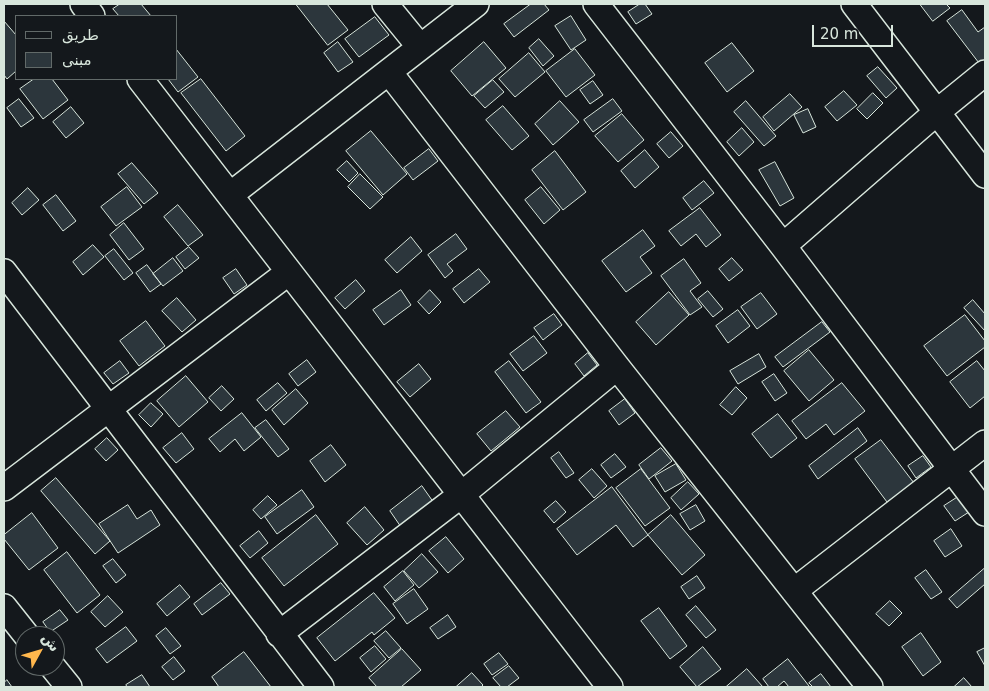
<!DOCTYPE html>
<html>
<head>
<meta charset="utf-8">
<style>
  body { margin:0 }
  #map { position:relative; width:989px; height:691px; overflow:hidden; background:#14181c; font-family:"DejaVu Sans",Vazirmatn,sans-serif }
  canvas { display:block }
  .frame { position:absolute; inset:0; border:5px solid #d8e6dc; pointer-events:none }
  .legend { position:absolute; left:15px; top:15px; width:162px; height:65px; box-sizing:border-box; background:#14181c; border:1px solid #626a69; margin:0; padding:6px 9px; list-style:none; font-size:15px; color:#d8e6dc }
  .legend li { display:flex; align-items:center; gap:10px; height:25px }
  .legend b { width:25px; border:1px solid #626a69 }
  .north { position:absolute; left:15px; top:626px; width:50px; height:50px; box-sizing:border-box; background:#14181c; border:1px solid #626a69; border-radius:50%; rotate:51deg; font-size:14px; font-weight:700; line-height:20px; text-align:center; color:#d8e6dc }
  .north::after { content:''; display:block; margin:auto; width:18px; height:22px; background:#ffb74d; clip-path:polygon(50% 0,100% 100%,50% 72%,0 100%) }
  .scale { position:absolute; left:812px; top:25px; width:81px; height:22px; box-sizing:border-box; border:2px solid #d8e6dc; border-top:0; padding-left:6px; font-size:15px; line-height:18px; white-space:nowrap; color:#d8e6dc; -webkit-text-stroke:4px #14181c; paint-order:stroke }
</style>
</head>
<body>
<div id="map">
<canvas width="989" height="691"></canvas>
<div class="frame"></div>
<ul class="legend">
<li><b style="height:6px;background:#14181c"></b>طريق</li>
<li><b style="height:14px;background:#2c363c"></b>مبنى</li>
</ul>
<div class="north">ش</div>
<div class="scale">20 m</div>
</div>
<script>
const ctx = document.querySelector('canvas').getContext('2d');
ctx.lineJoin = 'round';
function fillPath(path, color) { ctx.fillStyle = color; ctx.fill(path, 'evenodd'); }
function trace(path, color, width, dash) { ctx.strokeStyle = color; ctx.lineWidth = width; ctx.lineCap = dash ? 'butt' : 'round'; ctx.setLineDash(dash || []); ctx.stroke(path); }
const building = new Path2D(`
  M120,4h21l10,12h-32l-6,-7z
  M296,4h31l21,26 -20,15z
  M531,4h13l5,6 -35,27 -10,-13z
  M640,4h5l7,10 -16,10 -8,-12z
  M920,4h26l4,4 -17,13z
  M962,10l16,22 7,-5v37l-3,3 -35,-46z
  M571,16l15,24 -15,10 -16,-24z
  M375,17l14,18 -30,22 -14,-18z
  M4,21l12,14v36l-9,8 -3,-4z
  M539,39l15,17 -11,10 -14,-18z
  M338,42l15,20 -15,10 -14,-19z
  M484,42l22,26 -34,28 -21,-25z
  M732,43l22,28 -27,21 -22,-29z
  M176,49l22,28 -20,15 -10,-13h8z
  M575,49l20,26 -29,22 -20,-26z
  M529,53l16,19 -30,25 -16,-18z
  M878,67l19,21 -11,10 -19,-22z
  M34,79h18l16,21 -25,19 -23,-30z
  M201,79l44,57 -19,15 -45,-58z
  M493,80l11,12 -19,16 -11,-12z
  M593,81l10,14 -13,9 -10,-14z
  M844,91l13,14 -20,16 -12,-14z
  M873,93l10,10 -16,16 -10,-10z
  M790,94l12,13 -28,24 -11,-14z
  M19,99l15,19 -13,9 -14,-19z
  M613,99l9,12 -29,21 -9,-12z
  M560,101l19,21 -26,23 -18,-21z
  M746,101l30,35 -12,10 -30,-34z
  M503,106l26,30 -17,14 -26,-30z
  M71,107l13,16 -18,15 -13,-16z
  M808,109l8,18 -13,6 -9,-18z
  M622,114l22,26 -26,22 -23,-26z
  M742,128l12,14 -15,14 -12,-14z
  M371,131l36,43 -24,21 -37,-44z
  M671,132l12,14 -14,12 -12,-14z
  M429,149l9,12 -25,19 -9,-12z
  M645,150l14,17 -24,21 -14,-17z
  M555,151l31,41 -23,18 -31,-40z
  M347,161l11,12 -9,9 -12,-12z
  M775,162l19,36 -14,8 -21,-36z
  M132,163l26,30 -14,11 -26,-30z
  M360,174l23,23 -13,12 -22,-22z
  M704,181l10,12 -22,17 -9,-12z
  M127,187l15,20 -26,19 -15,-19z
  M541,187l19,23 -16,14 -19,-24z
  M28,188l11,12 -17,15 -10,-12z
  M56,195l20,26 -13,10 -20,-26z
  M178,205l25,30 -15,11 -24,-29z
  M700,208l21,27 -15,12 -10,-13 -15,12 -12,-15z
  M124,223l20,26 -15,11 -19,-25z
  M643,230l12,16 -15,11 12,16 -26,19 -24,-31z
  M456,234l11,15 -20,15 6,7 -8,7 -17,-23z
  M411,237l11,14 -25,22 -12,-13z
  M93,245l11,12 -21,18 -10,-13z
  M189,247l10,11 -14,11 -9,-12z
  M114,249l19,24 -9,7 -19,-24z
  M173,258l10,13 -20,15 -10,-12z
  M732,258l11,12 -14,11 -10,-12z
  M684,259l17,24 -11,8 12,16 -12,8 -29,-39z
  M147,265l14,19 -11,8 -14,-19z
  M236,269l11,16 -13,9 -11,-16z
  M479,269l11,13 -26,21 -11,-14z
  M356,280l9,11 -20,18 -10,-11z
  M401,290l10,15 -27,20 -11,-15z
  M430,290l11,12 -12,12 -11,-12z
  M708,291l15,18 -10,8 -15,-18z
  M669,292l20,23 -33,30 -20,-23z
  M761,293l16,21 -20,15 -16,-22z
  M177,298l19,22 -14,12 -20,-21z
  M973,300l12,14v17l-21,-23z
  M738,310l12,16 -22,17 -12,-17z
  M554,314l8,11 -19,15 -9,-12z
  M965,315l20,26v6l-38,29 -23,-30z
  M146,321l19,25 -26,20 -19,-25z
  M822,322l8,10 -47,35 -8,-10z
  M534,336l13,17 -24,18 -13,-17z
  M809,350l25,30 -25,21 -25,-30z
  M588,353l9,12 -13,11 -9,-12z
  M759,354l7,13 -28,17 -8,-13z
  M307,360l9,12 -18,14 -9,-12z
  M120,361l9,12 -16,11 -9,-11z
  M509,361l32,41 -15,11 -31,-41z
  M977,361l8,10v25l-15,12 -20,-26z
  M419,364l12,15 -21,18 -13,-15z
  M774,374l13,19 -12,8 -13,-19z
  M186,376l22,26 -29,25 -22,-26z
  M278,383l9,10 -21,18 -9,-11z
  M842,383l23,28 -31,24 -8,-11 -20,15 -14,-18z
  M222,386l12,13 -13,12 -12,-13z
  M736,387l11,11 -15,17 -12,-10z
  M296,389l12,14 -24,22 -12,-15z
  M625,399l10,14 -16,12 -10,-14z
  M151,403l12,11 -12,13 -12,-12z
  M506,411l14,16 -29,24 -14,-17z
  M242,413l19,24 -17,14 -9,-12 -15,13 -11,-13z
  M778,414l19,24 -26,20 -19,-24z
  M266,420l23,29 -11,8 -23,-29z
  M858,428l9,13 -49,38 -9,-13z
  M182,433l12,16 -18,14 -13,-15z
  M107,438l11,12 -12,11 -11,-12z
  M881,440l33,43 -27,19 -32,-43z
  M331,445l15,20 -21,17 -15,-21z
  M661,448l11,13 -23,18 -10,-14z
  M559,452l15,21 -8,5 -15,-20z
  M615,454l11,13 -15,11 -10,-13z
  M923,456l8,11 -15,11 -8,-12z
  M676,464l10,16 -21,12 -10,-16z
  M592,469l15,17 -13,12 -15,-18z
  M641,469l29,39 -25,18 -29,-38z
  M56,478l54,63 -15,13 -54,-63z
  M688,482l11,12 -18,16 -10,-12z
  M422,486l12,17 -33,24 -11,-16z
  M612,487l36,48 -15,12 -17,-22 -39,30 -20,-26z
  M302,490l12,17 -37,27 -12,-17z
  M268,496l9,9 -16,14 -8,-9z
  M958,497l11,15 -14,9 -11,-15z
  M556,501l10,11 -12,11 -10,-12z
  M128,505l9,14 14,-9 9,15 -42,28 -19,-29z
  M696,505l9,16 -15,9 -10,-16z
  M365,507l19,23 -17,15 -20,-22z
  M32,513l26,35 -29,22 -25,-31v-4z
  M316,515l22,29 -54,42 -22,-28z
  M671,515l34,40 -23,20 -34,-40z
  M951,529l11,17 -17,11 -11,-16z
  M259,531l9,12 -18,15 -10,-12z
  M446,537l18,22 -16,14 -19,-22z
  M67,552l33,43 -23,18 -33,-43z
  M422,554l16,18 -19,16 -15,-17z
  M113,559l13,16 -10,8 -13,-17z
  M985,568v16l-28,24 -8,-9z
  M926,570l16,22 -11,7 -16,-21z
  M403,571l11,14 -19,16 -11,-14z
  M697,576l8,12 -16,11 -8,-12z
  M221,583l9,11 -28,21 -8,-11z
  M180,585l10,12 -23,19 -10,-12z
  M414,589l14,20 -21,15 -14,-20z
  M374,593l21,25 -21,17 -2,-3 -37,29 -18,-23z
  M108,596l15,16 -18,15 -14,-15z
  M890,601l12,12 -13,13 -13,-12z
  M696,606l20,24 -10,8 -20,-23z
  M659,608l28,38 -17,13 -29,-38z
  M60,610l8,10 -18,12 -7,-10z
  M448,615l8,12 -18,12 -8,-11z
  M126,627l11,14 -30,22 -11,-14z
  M166,628l15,18 -11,8 -14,-18z
  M386,631l15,17 -12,10 -15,-17z
  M921,633l20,29 -18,14 -21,-29z
  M375,646l11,13 -15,13 -11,-14z
  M703,647l18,22 -24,18 -17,-20z
  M985,648v18l-8,-14z
  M402,649l19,21 -20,17h-24l-8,-9z
  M244,652l27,35h-52l-7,-10z
  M499,653l9,11 -16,11 -8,-11z
  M174,657l11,14 -12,9 -11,-13z
  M788,659l21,27 -1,1h-19l-5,-6 -7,6h-8l-6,-8z
  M509,666l10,12 -12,9h-6l-8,-9z
  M747,669l16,18h-37z
  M472,673l11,12 -2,2h-25z
  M821,674l10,13h-18l-4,-4z
  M142,675l8,12h-23l-1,-2z
  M964,678l8,9h-18z
  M7,680l5,7h-8v-4z`);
fillPath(building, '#2c363c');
trace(building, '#d8e6dc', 1);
const minor = new Path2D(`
  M83,4l9,12
  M385,4l35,43
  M596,4l187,242 202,267
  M854,4l131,171
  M389,72l228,295 253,320
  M140,79l470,608
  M230,195l246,-191
  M783,246l154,-134 48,-39
  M4,272l317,415
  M4,488l285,-216
  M794,591l191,-148
  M4,607l23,29
  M279,634l182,-139 156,-128
  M52,666l17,21`);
trace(minor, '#d8e6dc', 28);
trace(minor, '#14181c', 25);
</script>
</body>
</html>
